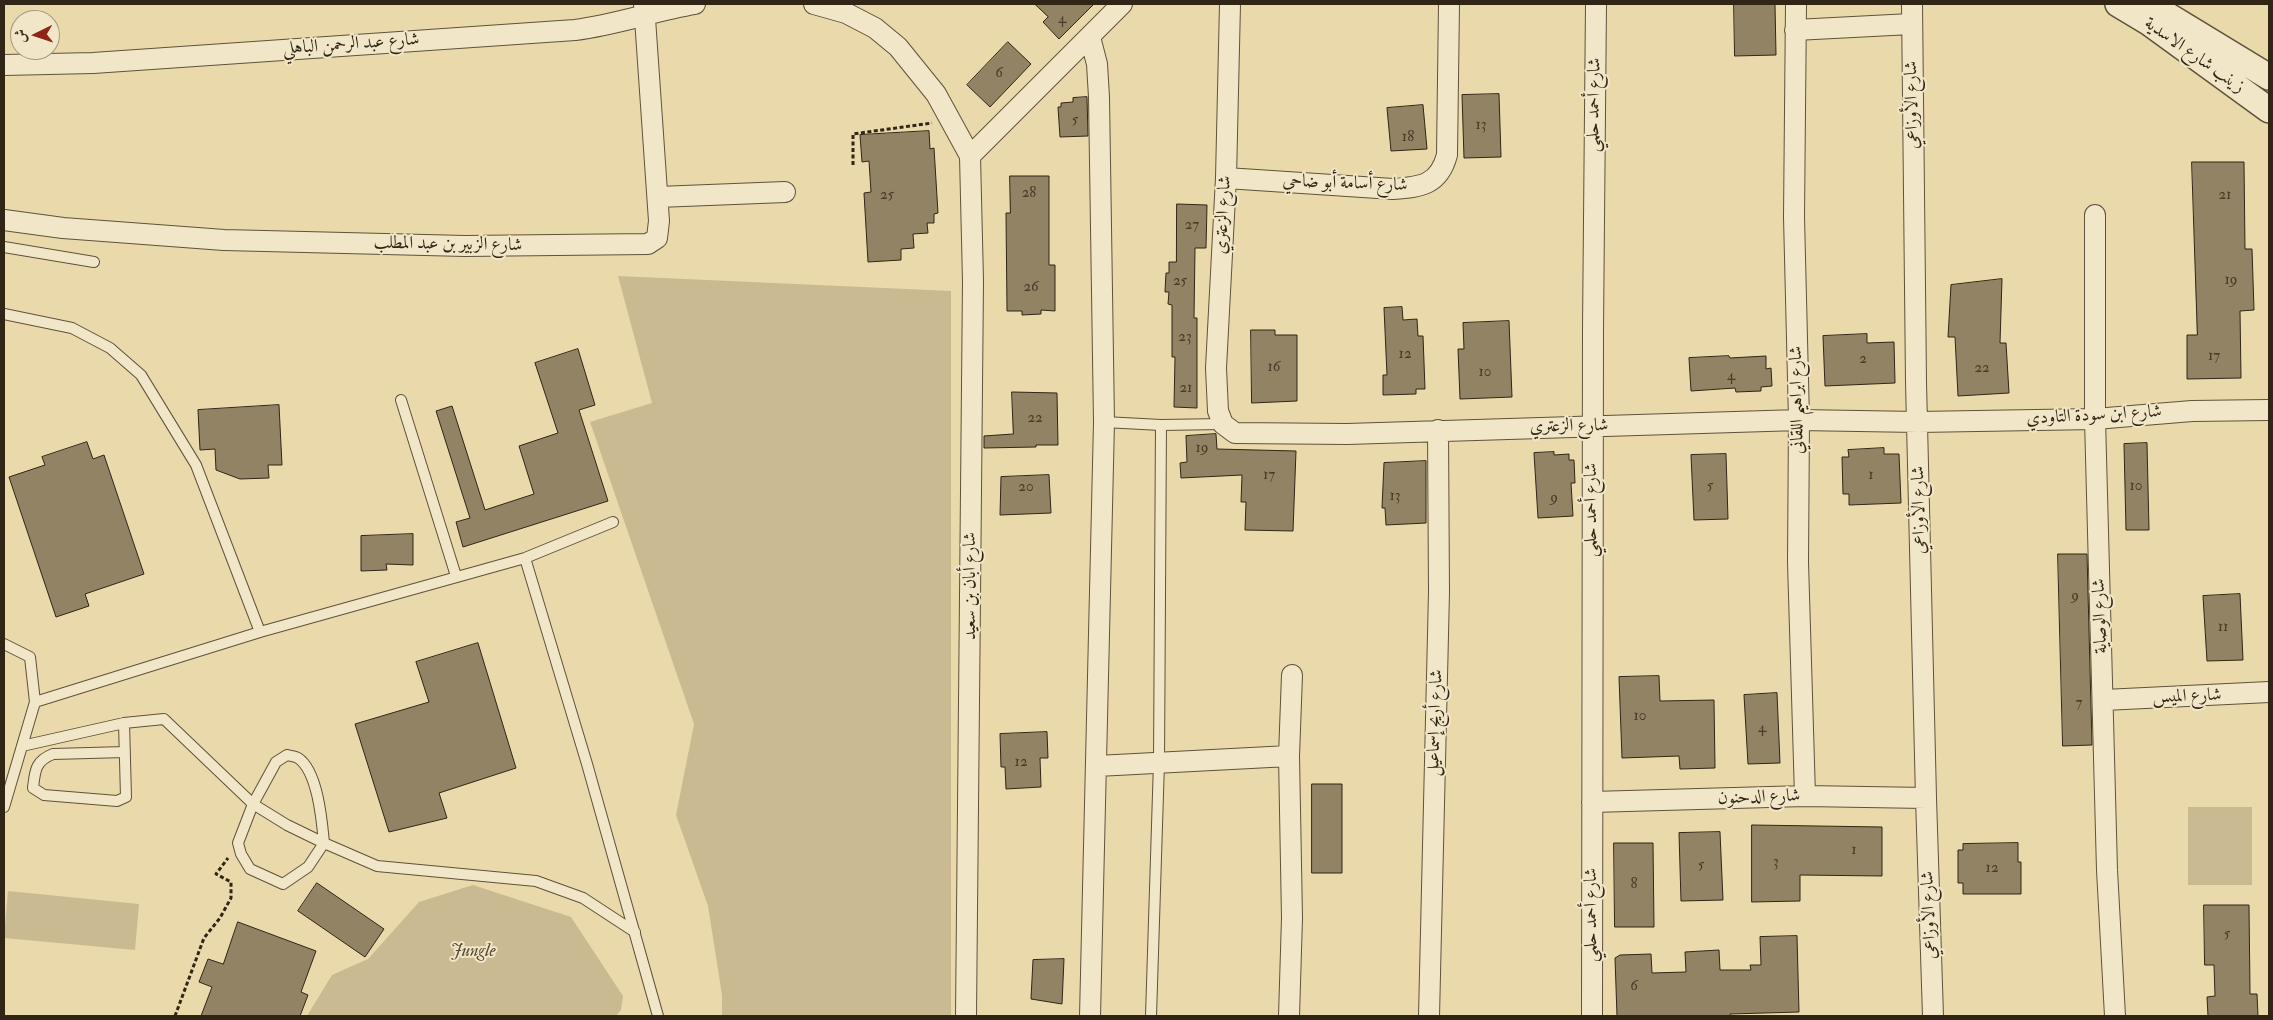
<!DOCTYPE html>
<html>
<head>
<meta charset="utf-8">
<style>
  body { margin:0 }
  #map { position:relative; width:2273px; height:1020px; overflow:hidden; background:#e9d9ab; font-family:"IM FELL Double Pica",Amiri,serif }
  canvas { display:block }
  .frame { position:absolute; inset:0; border:5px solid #312516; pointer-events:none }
  .north { position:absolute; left:10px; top:10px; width:50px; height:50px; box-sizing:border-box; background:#f1e6c8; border:1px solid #a49981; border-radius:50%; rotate:266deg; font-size:14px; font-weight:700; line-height:20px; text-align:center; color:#312516 }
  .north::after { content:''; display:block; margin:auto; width:18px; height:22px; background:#8f2418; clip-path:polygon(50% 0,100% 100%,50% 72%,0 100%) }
</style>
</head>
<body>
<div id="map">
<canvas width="2273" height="1020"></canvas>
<div class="frame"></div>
<div class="north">ش</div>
</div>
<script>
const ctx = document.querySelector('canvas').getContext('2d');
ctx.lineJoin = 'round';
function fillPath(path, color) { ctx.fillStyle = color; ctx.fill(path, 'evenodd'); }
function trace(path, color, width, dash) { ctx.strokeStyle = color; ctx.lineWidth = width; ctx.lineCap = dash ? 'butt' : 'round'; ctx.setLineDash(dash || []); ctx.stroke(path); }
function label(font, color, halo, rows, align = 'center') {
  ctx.font = font + ' "IM FELL Double Pica",Amiri,serif'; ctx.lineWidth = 4; ctx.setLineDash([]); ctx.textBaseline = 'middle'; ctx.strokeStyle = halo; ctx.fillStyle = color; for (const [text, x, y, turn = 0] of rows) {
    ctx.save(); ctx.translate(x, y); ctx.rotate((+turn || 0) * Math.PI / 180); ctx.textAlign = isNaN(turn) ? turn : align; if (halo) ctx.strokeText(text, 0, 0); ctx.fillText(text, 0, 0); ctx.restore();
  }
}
fillPath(new Path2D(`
  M618,276l333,15v725h-229v-21l-14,-89 -32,-91 18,-91 -104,-302 62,-19z
  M2188,807h64v78h-64z
  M473,885l98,32 52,79 -2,14 -5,6h-309l25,-41 36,-16 51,-57z
  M8,891l131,13 -4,46 -131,-12z`), '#caba92');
const building = new Path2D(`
  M1035,4h59l-35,35 -16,-17 5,-5z
  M1734,4h41l1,51 -41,1z
  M1008,42l23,22 -41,43 -23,-22z
  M1499,94l2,63 -37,1 -2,-63z
  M1087,97l1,39 -28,1 -2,-30h3v-4l12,-1v-4z
  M1423,105l4,44 -36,2 -4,-43z
  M929,131l1,18 4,-1 4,65 -4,1v9h-7l1,10 -15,1 1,14 -13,1v11l-33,2 -4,-69 7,-1 -2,-31 -7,1 -2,-27z
  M2192,162h52l1,87h7l2,61 -14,1 1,67 -54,1v-44h10z
  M1010,176h39v89h6v46l-14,-1v4l-19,1v-4h-15l-1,-98h4z
  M1177,204l30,1 -1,43h-11l-1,70h3v90l-23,-1 1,-50h-3v-52l-4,-1 1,-12h-4l1,-19h3v-11h7z
  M2002,279l-2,64h6l3,50 -51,3 -3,-59h-7l3,-52z
  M1402,307l1,13 14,-1 1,17h5l2,53h-9v5l-33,1v-20h4l-3,-67z
  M1509,321l3,76 -52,2 -2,-50h6l-1,-26z
  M1251,330h24v5h22v66l-45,2z
  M1867,334v9l27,-1 1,41 -70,3 -2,-50z
  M578,349l17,56 -16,5 29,91 -145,46 -7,-25 14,-4 -34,-107 16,-5 33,104 49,-16 -15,-48 39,-13 -23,-70z
  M1729,356l1,2 36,-2v13l5,-1 1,18 -11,1v4l-25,1 -1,-4 -44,3 -2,-33z
  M1012,392l45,1 1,52h-22v2l-52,1v-12l29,-2z
  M279,405l3,60h-14l1,13 -29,1 -24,-9 -1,-21 -15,1 -2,-40z
  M1216,434l1,15 79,2 -3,80 -48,-1 1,-28h-5l1,-27 -61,3 -1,-15 7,-1 -1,-26z
  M87,442l6,17 11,-4 40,119 -59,20 4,12 -33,11 -47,-140 36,-12 -3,-8z
  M2147,443l2,87h-23l-2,-86z
  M1884,448v6h15l2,49 -52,2v-11h-6l-1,-37h7l-1,-7z
  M1554,452v3l15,-1v6h5l1,23h-4l2,33 -35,2 -4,-65z
  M1726,454l2,65 -34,1 -3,-65z
  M1426,461v62l-40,2 -1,-17h-3l2,-45z
  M1049,475l2,38 -51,2 1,-38z
  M413,534v31l-27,-1 1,6 -26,1v-35z
  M2058,554h29l5,191 -29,1z
  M2240,594l3,66 -36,1 -4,-65z
  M478,643l38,125 -77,25 8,25 -58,14 -34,-108 74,-22 -13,-40z
  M1659,676l1,25 54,-1 1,68 -35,1 -1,-13 -57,2 -3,-81z
  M1777,693l3,70 -32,1 -4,-69z
  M1047,732l1,26h-8l1,29 -35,2 -1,-22h-4l-1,-33z
  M1312,784h30v89h-30z
  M1752,825l130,2v49l-82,-1v26l-48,1z
  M1720,832l3,68 -42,1 -2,-68z
  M1614,843h39l1,84h-39z
  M2018,843v19h3v32h-58v-11h-5v-33h5v-6z
  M317,883l67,46 -19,28 -67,-46z
  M2204,905h45l1,89h7l1,22h-50l-1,-19 8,-1 -1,-31h-9z
  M238,922l78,29 -15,41 7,3 -8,21h-99l11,-29 -13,-5 9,-23 15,5z
  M1797,936l2,76 -69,2v2h-113l-2,-58 5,-3 31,-1 1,19 34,-1 -1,-20 34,-2 1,20h31l-1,-5h11l-1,-28z
  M1064,959l-2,45 -31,-5 2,-39z`);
fillPath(building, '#918363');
trace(building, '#312516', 1);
const service = new Path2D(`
  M4,247l90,15
  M4,314l68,14 38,20 31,27 55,90 64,167
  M401,400l55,176
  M1104,422l57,3 62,-1
  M525,558l62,206 71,252
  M4,644l26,13 5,45 -31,105
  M35,702l225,-70 265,-74 88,-36
  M124,723l2,74 -9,4 -73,-6 -11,-7c2,-17 2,-27 20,-34l72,-2
  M22,746l102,-23 40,-4 89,85 34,21 37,18 53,23 159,15 47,17 52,34
  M287,755c3,1 8,1 11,3 20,13 24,64 26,85l-16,24 -25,17 -33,-15 -9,-15 -3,-11 15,-39 23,-42z
  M1151,1016l8,-254 2,-337`);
const minor = new Path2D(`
  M814,4l32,9 29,15 23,19 38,47 34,62 3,125 -7,735
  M1230,4l-4,174 -10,190 2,43 5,13 12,9 112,1 452,-14 119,2 177,-3 97,-8 77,-1
  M1796,4l-2,213 5,203 -1,142 7,234
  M1912,4l4,378 10,416 7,218
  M1795,30l116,-6
  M4,65l89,-2 482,-33c41,-5 79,-19 120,-26
  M970,156l152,-152
  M1226,178l167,11c28,-2 46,-4 54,-34l2,-151
  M658,197l127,-5
  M2095,215v204l12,451 8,146
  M4,220l59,8 161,12 241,6 183,-2 9,-6 2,-17 -15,-217
  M2104,700l165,-8
  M1097,766l192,-10
  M1592,802l213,-6 121,2
  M1090,1016l14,-594 -5,-325 -2,-33 -7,-27
  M1289,1016l3,-98 -3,-162 3,-81
  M1429,1016l10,-424 -1,-162
  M1592,1016l1,-688 3,-324`);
const tertiary = new Path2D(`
  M2118,4l30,18 121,88
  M2149,4l120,73`);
trace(service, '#5f523b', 12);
trace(minor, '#5f523b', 22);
trace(tertiary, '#5f523b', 28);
trace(new Path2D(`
  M853,165v-31l79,-11
  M175,1016l29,-78 16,-20 11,-20v-16l-15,-8 12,-16`), '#312516', 3, [4, 2.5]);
trace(service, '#f1e6c8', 10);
trace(minor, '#f1e6c8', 20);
trace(tertiary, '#f1e6c8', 25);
label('15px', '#493c29', null, [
  ["4",1062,20],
  ["6",999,74],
  ["5",1075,121],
  ["13",1481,126],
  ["18",1408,138],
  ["28",1029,194],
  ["25",887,196],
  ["21",2225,196],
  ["27",1192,226],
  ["19",2231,281],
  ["25",1180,282],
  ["26",1031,288],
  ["23",1185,338],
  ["12",1405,355],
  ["17",2214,357],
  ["2",1863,360],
  ["16",1274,368],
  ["22",1982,369],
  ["10",1485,373],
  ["4",1731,377],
  ["21",1186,389],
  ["22",1035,419],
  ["19",1202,449],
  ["17",1269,476],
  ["1",1871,476],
  ["5",1710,487],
  ["10",2136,487],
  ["20",1026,488],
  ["13",1395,497],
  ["9",1554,499],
  ["9",2075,597],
  ["11",2223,628],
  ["7",2079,704],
  ["10",1640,717],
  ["4",1762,729],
  ["12",1021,763],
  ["1",1854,851],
  ["3",1776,863],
  ["5",1701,866],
  ["12",1992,869],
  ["8",1634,885],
  ["5",2227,935],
  ["6",1634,987]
]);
label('18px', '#312516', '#f1e6c8', [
  ["شارع عبد الرحمن الباهلي",351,45,-4],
  ["زينب شارع الاسدية",2194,56,35],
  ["شارع أحمد حلمي",1595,105,-89],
  ["شارع الأوزاعي",1913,105,-91],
  ["شارع أسامة أبو ضاحي",1345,184,2],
  ["شارع الزعتري",1224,215,-87],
  ["شارع الزبير بن عبد المطلب",448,245,1],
  ["شارع ابراهيم اللقاني",1798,400,-91],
  ["شارع ابن سودة التاودي",2094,416,-3],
  ["شارع الزعتري",1569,427,-1],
  ["شارع أحمد حلمي",1592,510,-90],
  ["شارع الأوزاعي",1920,510,-91],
  ["شارع أبان بن سعيد",971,586,-90],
  ["شارع الوصاية",2101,616,-92],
  ["شارع الميس",2187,697,-2],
  ["شارع أريج إسماعيل",1436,723,-88],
  ["شارع الدحنون",1759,798,-2],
  ["شارع أحمد حلمي",1592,915,-90],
  ["شارع الأوزاعي",1930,915,-92]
]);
label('italic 18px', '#574a35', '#f1e6c8', [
  ["Jungle",473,952]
]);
</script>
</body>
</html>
